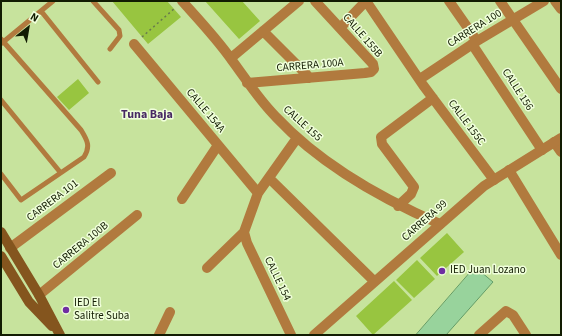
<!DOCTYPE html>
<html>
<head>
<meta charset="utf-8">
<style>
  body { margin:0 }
  #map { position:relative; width:562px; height:336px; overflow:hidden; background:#c7e39d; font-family:"Source Sans 3",sans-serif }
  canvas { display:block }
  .frame { position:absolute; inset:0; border:2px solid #121c02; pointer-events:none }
  .north { position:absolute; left:8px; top:8px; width:40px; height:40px; -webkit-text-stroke:3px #f0ffdb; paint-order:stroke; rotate:31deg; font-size:11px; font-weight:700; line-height:16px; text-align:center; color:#121c02 }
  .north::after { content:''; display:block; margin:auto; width:14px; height:18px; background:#121c02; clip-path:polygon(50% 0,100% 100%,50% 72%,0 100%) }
</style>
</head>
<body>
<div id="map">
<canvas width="562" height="336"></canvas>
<div class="frame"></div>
<div class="north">N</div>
</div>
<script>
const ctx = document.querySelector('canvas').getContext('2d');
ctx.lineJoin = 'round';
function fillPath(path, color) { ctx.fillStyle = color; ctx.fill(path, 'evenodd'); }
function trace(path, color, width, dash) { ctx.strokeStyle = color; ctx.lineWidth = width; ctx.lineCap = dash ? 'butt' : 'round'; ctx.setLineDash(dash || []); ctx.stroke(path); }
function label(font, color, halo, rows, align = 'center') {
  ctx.font = font + ' "Source Sans 3",sans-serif'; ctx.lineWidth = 3; ctx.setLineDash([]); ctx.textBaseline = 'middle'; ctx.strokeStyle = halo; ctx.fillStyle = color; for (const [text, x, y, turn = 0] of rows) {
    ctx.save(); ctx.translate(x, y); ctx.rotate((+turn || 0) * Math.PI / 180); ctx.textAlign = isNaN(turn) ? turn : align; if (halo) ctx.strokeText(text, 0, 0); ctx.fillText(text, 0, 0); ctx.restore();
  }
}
fillPath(new Path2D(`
  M112,1h55l14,16 -33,27z
  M205,1h37l18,20 -21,18z
  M78,79l11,14 -20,17 -12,-13z
  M447,233l17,19 -27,24 -17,-18z
  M417,260l18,19 -21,19 -18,-18z
  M394,281l18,19 -39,35 -17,-19z`), '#98c540');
const building = new Path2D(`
  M475,267l18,15 -47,53h-30z`);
fillPath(building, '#98d39c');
trace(building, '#639c67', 1);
trace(new Path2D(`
  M142,37l33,-29`), '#687b4c', 1.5, [2, 3]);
trace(new Path2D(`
  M93,1l26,29 1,6 -10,13
  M41,11l57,71
  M1,39l80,91c6,10 10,16 3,27l-63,43 -20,-26
  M2,43l51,-42
  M1,100l59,72`), '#b17a3e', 5);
trace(new Path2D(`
  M182,1c17,19 35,38 49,58 15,20 27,40 45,58 45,48 104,81 164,107
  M366,1l57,84 71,95
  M449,1l28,40
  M500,1l61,88
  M555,1l6,8
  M340,28l26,-27
  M263,31l47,47
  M134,44l124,149
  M472,44l70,106
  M231,58l68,-57
  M420,79l57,-38 67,-40
  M247,83l118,-10 6,-1 3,-3 -1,-5 -58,-63
  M554,142l7,10
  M509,170l52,85
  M269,178l105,103
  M182,199l36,-54
  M398,206l13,-12 3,-7 -32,-43 -1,-7 52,-39
  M244,232l3,11 44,92
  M10,248l101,-75
  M207,268l37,-36 14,-39 39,-55
  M39,295l98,-80
  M159,335l11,-23
  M479,335l27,-24 7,4 13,20`), '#b17a3e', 10);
trace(new Path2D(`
  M314,335l170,-149 77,-48`), '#b17a3e', 10);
trace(new Path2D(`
  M1,232l38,63 21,40
  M1,256l28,46 23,24`), '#84551e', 10);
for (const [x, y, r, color] of [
  [442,271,4,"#6f2da2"],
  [66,310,4,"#6f2da2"]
]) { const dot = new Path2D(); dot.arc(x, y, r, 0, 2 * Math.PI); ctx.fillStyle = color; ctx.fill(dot); trace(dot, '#f0ffdb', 1.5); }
label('11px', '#121c02', '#f0ffdb', [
  ["CARRERA 100",475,29,-32],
  ["CALLE 155B",362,36,49],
  ["CARRERA 100A",310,66,-5],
  ["CALLE 156",517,90,57],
  ["CALLE 154A",205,111,50],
  ["CALLE 155C",466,123,53],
  ["CALLE 155",302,124,42],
  ["CARRERA 101",53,201,-37],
  ["CARRERA 99",425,221,-41],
  ["CARRERA 100B",81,246,-39],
  ["CALLE 154",277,279,64]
]);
label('11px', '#121c02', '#f0ffdb', [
  ["IED Juan Lozano",450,271],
  ["IED El",74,304],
  ["Salitre Suba",74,317]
], 'left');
label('bold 12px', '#472963', '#f0ffdb', [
  ["Tuna Baja",147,115]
]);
</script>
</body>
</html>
